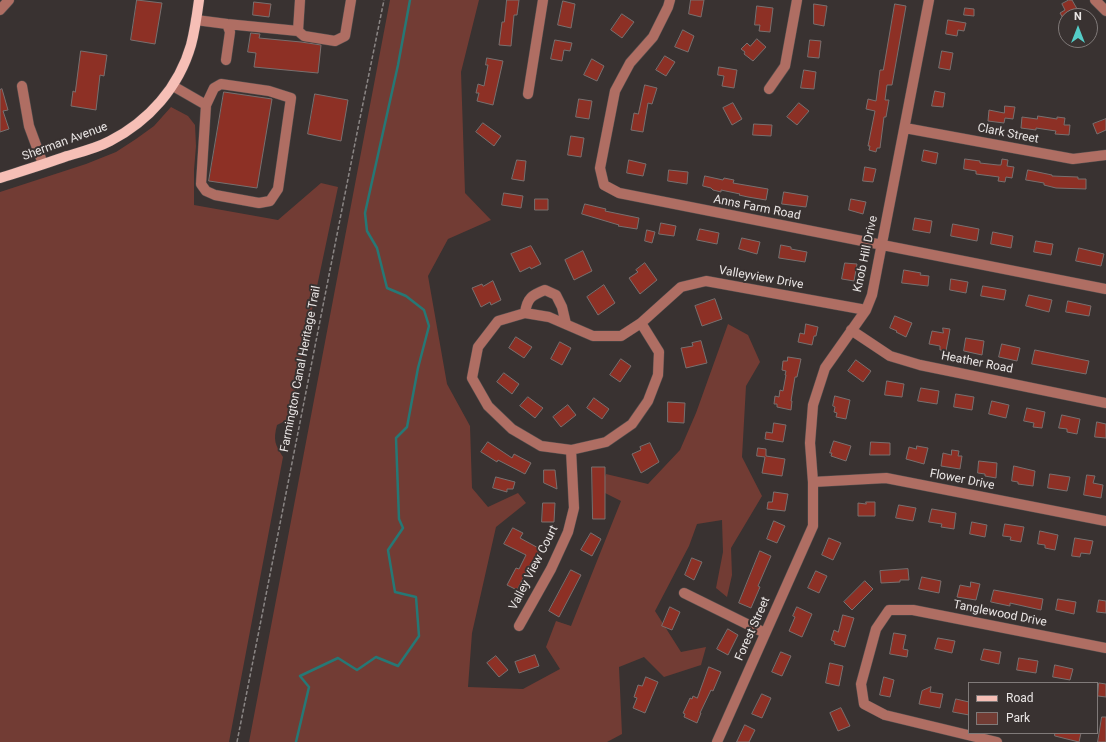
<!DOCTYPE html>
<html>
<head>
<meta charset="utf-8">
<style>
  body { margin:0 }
  #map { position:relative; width:1106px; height:742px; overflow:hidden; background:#393231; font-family:Roboto,sans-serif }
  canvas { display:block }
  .legend { position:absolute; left:968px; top:682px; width:130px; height:52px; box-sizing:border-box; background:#393231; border:1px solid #807a79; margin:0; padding:5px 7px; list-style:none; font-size:12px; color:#eae6e5 }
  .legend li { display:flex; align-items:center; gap:8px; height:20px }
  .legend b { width:20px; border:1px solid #807a79 }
  .north { position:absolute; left:1058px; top:8px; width:40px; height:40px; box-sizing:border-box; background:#393231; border:1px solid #807a79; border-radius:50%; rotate:0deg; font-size:11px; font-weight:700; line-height:16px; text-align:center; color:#eae6e5 }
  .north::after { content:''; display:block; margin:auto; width:14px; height:18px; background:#54cdc8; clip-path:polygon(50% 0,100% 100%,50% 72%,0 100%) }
</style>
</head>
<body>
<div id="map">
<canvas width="1106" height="742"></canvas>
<ul class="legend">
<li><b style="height:5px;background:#f6bfb6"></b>Road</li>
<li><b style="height:11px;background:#723c34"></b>Park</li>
</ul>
<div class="north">N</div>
</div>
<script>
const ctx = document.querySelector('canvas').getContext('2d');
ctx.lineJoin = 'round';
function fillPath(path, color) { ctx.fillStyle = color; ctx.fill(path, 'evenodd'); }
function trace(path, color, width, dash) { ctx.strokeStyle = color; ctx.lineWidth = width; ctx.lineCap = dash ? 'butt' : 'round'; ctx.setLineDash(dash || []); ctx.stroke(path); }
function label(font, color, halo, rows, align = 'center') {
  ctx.font = font + ' Roboto,sans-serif'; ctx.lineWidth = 4; ctx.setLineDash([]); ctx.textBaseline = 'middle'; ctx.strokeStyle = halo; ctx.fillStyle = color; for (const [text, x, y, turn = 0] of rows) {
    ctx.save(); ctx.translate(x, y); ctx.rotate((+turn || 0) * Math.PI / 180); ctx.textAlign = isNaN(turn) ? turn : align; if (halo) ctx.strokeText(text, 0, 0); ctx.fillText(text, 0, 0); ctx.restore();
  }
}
fillPath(new Path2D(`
  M390,0h89l-18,72 4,121 26,27 -43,19 -20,37 19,108 23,42 2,62 16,19 30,-14 8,10 -30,24 -24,106 -4,54 55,2 37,-20 -14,-22 10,-26 15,5 50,-125 -22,-11 7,-16 42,10 32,-34 16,-37 32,-89 20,11 12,27 -14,24 -4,71 20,39 -31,52 1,27 -5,22 -11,-9 7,-36 -1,-32 -25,4 -8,22 -34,65 26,41 25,-5 -5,18 -37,12 -20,-20 -25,10 3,67 -15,8h-358z
  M171,107l17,9 7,9 1,21 -2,24v35l84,15 43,-37 17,4 -49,232 -12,6c-4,15 -2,20 6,32l-54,285h-229v-550l86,-28 30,-12 20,-13 18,-13z`), '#723c34');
trace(new Path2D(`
  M296,742l13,-55 -9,-11 38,-18 19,12 19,-13 22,9 21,-30 -3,-39 -21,-5 -7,-42 15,-22 -4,-9 -3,-81 11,-11 11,-59 11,-42 -5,-16 -18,-14 -19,-8 -10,-40 -10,-17 -2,-18 33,-148 12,-65`), '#267875', 2.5);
const building = new Path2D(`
  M137,0l25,3 -7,41 -24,-4z
  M507,0h12l-2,15h-3l-3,31 -12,-1 3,-23h2z
  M691,0h13l-3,17 -12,-3z
  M1069,0h3l8,14 -3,2h-11v3l-2,1 -4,-7 5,-3 -3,-6z
  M563,1l12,3 -4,24 -13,-3z
  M254,2l17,2 -2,13 -16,-2z
  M814,4l13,2 -3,20 -10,-2z
  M895,4l11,2 -14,79h-5l-2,15h4l-3,17h-2l-4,31h-3l-1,4 -7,-2 1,-4h-2l7,-35 -9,-2 2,-10 8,2 4,-31h3z
  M757,6l16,2 -3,24 -11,-1 1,-6h-5z
  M965,8l9,1v7l-10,-1z
  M622,14l12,8 -12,16 -11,-8z
  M948,20l18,3 -2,8 -6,-1 -1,6 -11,-2z
  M683,30l11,6 -6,16 -13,-5z
  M251,33l9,1 -1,4 42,4 20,3 -3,28 -64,-6 2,-14 -8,-1z
  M757,39l9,8 -13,14 -9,-7 1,-2 -4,-3 6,-6 3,3z
  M555,40l17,3 -2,8 -6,-1 -2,11 -11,-2z
  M810,40l11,1 -2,17 -11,-1z
  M81,51l26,4 -3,21 -4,-1 -4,35 -25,-4 2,-15 2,1z
  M942,51l11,2 -3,17 -11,-2z
  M665,56l10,6 -9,14 -10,-6z
  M487,58l16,3 -10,44 -16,-4 2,-8h-3l2,-9 6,2 4,-21h-2z
  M592,59l12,7 -7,15 -13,-6z
  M719,67l18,3 -3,18 -12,-2 2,-10 -6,-1z
  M804,70l12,2 -2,17 -13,-1z
  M645,85l12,3 -5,16 -4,-1 -5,29 -12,-2 3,-17 4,1z
  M2,89l6,21 -5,1 6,18 -9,3v-42z
  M935,91l10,2 -2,14 -11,-1z
  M224,92l48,7 -15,89 -48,-7z
  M315,94l33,6 -7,41 -33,-7z
  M579,99l13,2 -3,18 -13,-2z
  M733,103l9,16 -10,6 -9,-17z
  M799,103l10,8 -12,14 -10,-8z
  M1005,106l10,1 -2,12 -8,-1 -1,5 -16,-2 1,-11 15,3z
  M1038,116l19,3v-2l8,1 -1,7h6l-1,10 -14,-1 1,-3 -20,-3v2l-15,-2 1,-11 15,2z
  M1106,119v11l-9,4 -4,-10z
  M483,123l18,13 -7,10 -18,-14z
  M754,124l18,1 -1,11 -18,-1z
  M571,136l13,2 -3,19 -13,-2z
  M924,150l14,3 -2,11 -14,-3z
  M965,159l15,2v2l18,2h3l1,-6 6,1 -1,6 7,1 -2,11 -6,-1 -1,5 -7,-1 1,-4 -23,-3v-3l-12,-2z
  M517,160l9,1 -2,20 -12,-2z
  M629,160l17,4 -3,12 -16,-3z
  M865,167l11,2 -3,13 -10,-1z
  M669,170l19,2 -1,12 -19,-3z
  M1028,170l24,5v1l26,1v2h8v10l-30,-1 -12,-3v-2l-18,-3z
  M705,176l18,4 1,-2 10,2 -1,3 35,6 -2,11 -18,-3 -9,-2 1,-1 -19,-4v2l-8,-2 -2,-2 -8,-2z
  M784,192l24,4 -2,11 -24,-3z
  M504,193l19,3 -2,12 -19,-3z
  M535,199h13v11h-13z
  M851,199l15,3 -3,12 -14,-4z
  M585,204l21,5 -1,2 34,7 -2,11 -19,-3 1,-1 -37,-11z
  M915,218l17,3 -2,12 -17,-3z
  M661,223l15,3 -2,10 -15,-2z
  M953,224l26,5 -2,12 -26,-5z
  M700,229l19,4 -2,11 -20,-4z
  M647,230l8,2 -3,11 -7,-2z
  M993,232l20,4 -2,12 -20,-4z
  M742,238l18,4 -3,12 -18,-5z
  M1036,241l17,3 -2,11 -17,-3z
  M781,245l10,2v2l16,3 -2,10 -26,-4z
  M531,246l10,18 -10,5 -1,-2 -10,5 -9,-18z
  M1079,248l25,6 -3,12 -25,-5z
  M583,251l9,20 -18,9 -9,-20z
  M645,263l12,17 -17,14 -11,-16 9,-6 -2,-2z
  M845,263l12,1 -3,17 -12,-2z
  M904,270l17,3 -1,2 9,1 -1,10 -26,-3z
  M951,279l17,3 -2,11 -16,-3z
  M493,281l8,19 -10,5 -1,-3 -9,5 -9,-19 10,-4 1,2z
  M604,285l11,18 -17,12 -11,-18z
  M983,286l23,4 -2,10 -23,-4z
  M1029,295l23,5 -3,12 -23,-6z
  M715,299l7,20 -20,7 -7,-20z
  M1068,301l23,5 -2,10 -23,-4z
  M895,316l17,7 -6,14 -10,-5 1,-1 -7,-3z
  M806,324l12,3 -2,9h-2l-2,9 -14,-3 2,-9 4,1z
  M943,328l7,1 -4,22 -6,-1v-4l-11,-2 3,-13 11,2z
  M516,337l16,10 -8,11 -15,-10z
  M966,338l18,3 -2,14 -18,-4z
  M701,341l6,22 -21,5 -5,-20 12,-2 -1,-3z
  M560,342l11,6 -9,17 -11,-6z
  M1002,344l18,4 -3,13 -18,-4z
  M1035,350l54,11 -3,13 -54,-10z
  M788,357l13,2 -4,18h-2l-4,24h1l-1,9 -14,-3v-3h-3l1,-8 4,1 1,-7 3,1 3,-16h-1l1,-4 -4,-1 1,-9h4z
  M621,359l10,7 -11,16 -10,-7z
  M856,360l15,11 -8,11 -15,-11z
  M504,373l15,11 -7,10 -15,-12z
  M887,381l17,3 -2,13 -17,-2z
  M921,388l18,3 -2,13 -19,-3z
  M956,394l18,3 -2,13 -18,-3z
  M835,396l15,4 -4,19 -10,-2 1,-4 -3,-1 1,-5 -2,-1z
  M528,397l15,11 -8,10 -15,-12z
  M594,398l15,11 -7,10 -15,-11z
  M992,401l17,4 -3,13 -17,-4z
  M668,402l17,1 -1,20 -16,-1z
  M568,405l8,10 -15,12 -8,-10z
  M1027,408l18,4 -3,16 -9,-1 1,-4 -10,-2z
  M1062,415l18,4 -3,15 -10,-2v-3l-8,-1z
  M1097,422l9,2v14l-11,-1z
  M774,423l12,2 -3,17 -18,-3 1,-7 6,1z
  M834,441l17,5 -5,15 -15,-5 1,-3h-2z
  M488,442l24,16 2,-4 17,9 -6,11 -27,-14 -1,2 -16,-10z
  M871,442l19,1v12h-20z
  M650,443l9,19 -18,11 -9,-19 9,-4 -1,-3z
  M917,446l11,2 -4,16 -18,-5 3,-12 7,2z
  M758,448l8,1v7l19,3 -3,17 -20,-3 3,-16 -8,-1z
  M952,450l7,1 -1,5h4l-2,13 -19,-3 2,-13 8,2z
  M979,461l18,2 -1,15 -11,-2v-2l-7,-1z
  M1014,466l21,5 -2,15 -15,-2v-2l-6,-1z
  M592,467h13v52h-12z
  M544,470h11l2,19 -13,-6z
  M1050,474l20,3 -3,14 -19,-3z
  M1087,475l8,1 -2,7 10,2 -2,13 -17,-3z
  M496,477l19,5 -2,7h-6v3l-14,-4z
  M774,492l14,2 -3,17 -18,-2 1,-7h4z
  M866,502h9v14h-17v-13l8,1z
  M543,503h12l-1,19h-12z
  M899,505l17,3 -3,13 -17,-3z
  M932,509l24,4 -2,16 -13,-2 1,-3 -13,-2z
  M774,521l11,5 -8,17 -10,-4z
  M972,522l15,3 -2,12 -15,-3z
  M1005,524l19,3 -3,15 -11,-2 1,-3 -8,-1z
  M513,528l10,5 -3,5 22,12 -8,16 -4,-1 -13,25 -10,-5 9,-17 3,1 7,-14 -22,-11z
  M1040,531l18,4 -3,15 -10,-2v-3l-7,-1z
  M591,533l10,6 -9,17 -11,-6z
  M829,538l12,5 -8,17 -11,-5z
  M1075,538l18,3 -3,13 -9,-1 -1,4 -8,-1z
  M760,551l11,5 -13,30 2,1 -9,21 -12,-5z
  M692,558l10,4 -8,18 -9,-5z
  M908,569l1,11h-9v2l-19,1 -1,-12z
  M571,570l10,5 -22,42 -10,-6z
  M816,571l11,5 -8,17 -11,-5z
  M922,577l19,4 -2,12 -20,-4z
  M865,581l8,8 -21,21 -8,-8z
  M971,582l9,2 -4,16 -19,-3 3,-12 10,2z
  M994,590l49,9 -2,11 -31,-7v3l-19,-4z
  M1058,599l18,3 -2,12 -18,-4z
  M1099,600l7,1v12l-9,-1z
  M670,607l10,5 -8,18 -10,-4z
  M797,607l15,7 -10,23 -13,-6 6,-14 -2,-1z
  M843,615l11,3 -9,29 -11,-3 1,-2 -4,-2 3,-10 4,2z
  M728,629l10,6 -10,20 -11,-6z
  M894,633l12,2 -3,14 5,1 -1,7 -17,-3z
  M938,638l17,3 -3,12 -17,-4z
  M984,649l17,3 -2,12 -18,-4z
  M781,652l10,4 -9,20 -10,-4z
  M535,655l4,11 -20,7 -4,-11z
  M496,656l12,14 -9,7 -12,-14z
  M1019,658l19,3 -2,12 -19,-3z
  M830,663l13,3 -4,20 -13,-3z
  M1055,665l18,4 -3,11 -17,-3z
  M709,667l12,5 -8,19 -2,-1 -11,23h1l-4,10 -13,-6 1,-3 -2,-1 7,-15 2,1 1,-3 4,2z
  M646,677l12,5 -13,31 -12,-5 4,-10 -3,-1 4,-12 4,1z
  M884,677l10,3 -4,17 -10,-2z
  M1099,683l7,1v13l-8,-1z
  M931,687l-1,5 13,2 -3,14 -21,-4 3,-13z
  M762,694l9,4 -9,20 -10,-4z
  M956,699l13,3v13l-16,-3z
  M841,708l9,18 -12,5 -8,-18z
  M1102,717h4v25h-8z
  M745,725l10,5 -6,12h-12z
  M1055,733h26l-2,9 -24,-6z`);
fillPath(building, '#8d3025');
trace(building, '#78706f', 1);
const minor = new Path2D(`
  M300,0l-2,31 6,5 31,5 10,-5 6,-36
  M670,0l-2,7 -15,30 -23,26 -15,28 -15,77 4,17 15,8 487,96
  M1095,0l11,11
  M0,10l9,-10
  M196,20l31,4 3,8 -4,28
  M227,24l71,7
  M221,84l48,7 22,7 -13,91 -8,12 -11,2 -44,-8 -9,-4 -5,-7 5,-79 8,-17z
  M22,86l7,40 14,38
  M173,86l33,19
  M769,89l16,-23 12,-66
  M528,94l15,-94
  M905,128l168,31 33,-4
  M525,313c2,-15 7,-18 20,-23l11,5 6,12 4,17
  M641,323l18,29 -1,23 -10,26 -16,23 -26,18 -35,8 -30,-4 -29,-17 -24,-23 -16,-28 6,-31 20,-26 27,-8 24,4 44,19h28l20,-13 40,-36 25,-6 160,29
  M851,330l39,26 30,9 186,38
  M813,482l73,-4 220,43
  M684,593l81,40
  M519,626l32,-57 17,-37 6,-24 -3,-58
  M717,742l96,-216v-44l-3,-39 3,-38 12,-37 41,-58 6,-15 57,-295
  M997,742l-112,-27 -21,-11 -3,-20 15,-55 13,-19h24l193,38`);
const major = new Path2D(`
  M0,178c22,-7 45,-14 67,-22 14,-4 30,-8 43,-15 39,-20 69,-54 81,-96 4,-15 6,-30 8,-45`);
trace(minor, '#554f4e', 11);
trace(major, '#554f4e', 11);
trace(new Path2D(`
  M237,742l121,-614 26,-128`), '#8b8685', 1.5, [4, 2]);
trace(minor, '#af6e63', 10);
trace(major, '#f6bfb6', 10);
label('12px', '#eae6e5', '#393231', [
  ["Clark Street",1008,134,11],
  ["Sherman Avenue",65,142,-20],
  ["Anns Farm Road",757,208,11],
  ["Knob Hill Drive",866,254,-78],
  ["Valleyview Drive",761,278,10],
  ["Heather Road",977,363,11],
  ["Farmington Canal Heritage Trail",301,369,-79],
  ["Flower Drive",962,480,11],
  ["Valley View Court",534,568,-63],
  ["Tanglewood Drive",1000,614,11],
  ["Forest Street",753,629,-66]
]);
</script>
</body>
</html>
